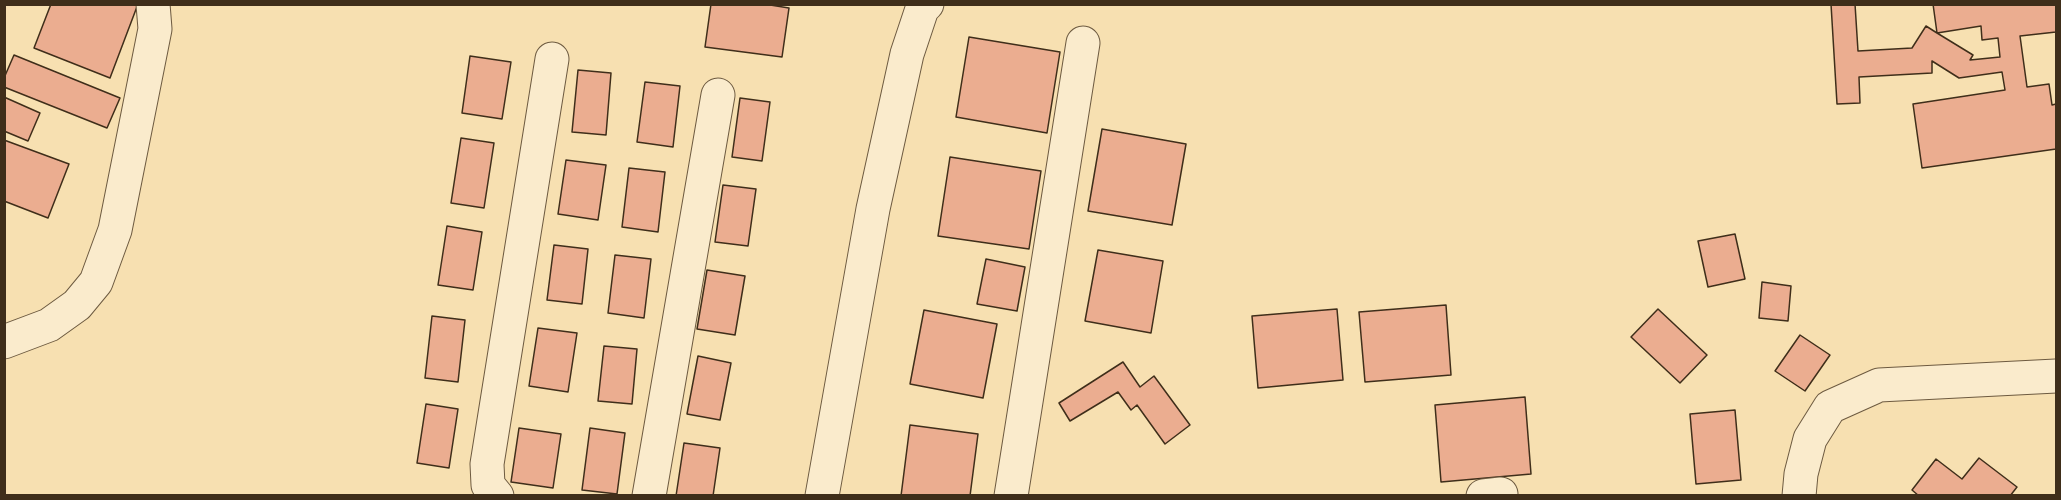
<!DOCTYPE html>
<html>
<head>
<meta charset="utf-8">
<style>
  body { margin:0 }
  #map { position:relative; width:2061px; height:500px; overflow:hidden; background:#f7e0b1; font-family:"IM FELL Great Primer",serif }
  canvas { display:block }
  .frame { position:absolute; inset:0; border:6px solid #3f2e1a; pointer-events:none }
</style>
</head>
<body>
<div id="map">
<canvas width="2061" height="500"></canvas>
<div class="frame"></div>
</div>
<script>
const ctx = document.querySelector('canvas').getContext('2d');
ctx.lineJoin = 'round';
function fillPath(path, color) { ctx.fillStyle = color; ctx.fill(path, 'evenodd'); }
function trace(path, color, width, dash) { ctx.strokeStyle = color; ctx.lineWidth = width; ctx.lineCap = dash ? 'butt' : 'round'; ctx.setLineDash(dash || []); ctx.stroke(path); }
const building = new Path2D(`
  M51,4h87l-28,74 -76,-30z
  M711,4h53l25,4 -7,49 -77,-10z
  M1831,4h24l3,47 54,-3 14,-22 11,7 -4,-29h123v28l-36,4 7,51 22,-3 3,21 4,-1v45l-134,19 -9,-64 92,-14 -3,-18 -43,6 -27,-17v12l-73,4 1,26 -23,1zM1981,26l1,14 16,-2 2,19 -30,3 3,-5 -36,-22z
  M969,37l91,15 -13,81 -91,-16z
  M14,55l106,43 -13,30 -103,-41v-9z
  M470,56l41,6 -9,57 -40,-6z
  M578,70l33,3 -5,62 -34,-3z
  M645,82l35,4 -7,61 -36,-5z
  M4,97l36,16 -12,28 -24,-10z
  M740,98l30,4 -8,59 -30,-4z
  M1102,129l84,15 -14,81 -84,-14z
  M461,138l33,5 -10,65 -33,-5z
  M4,140l65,24 -21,54 -44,-17z
  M950,157l91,14 -12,78 -91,-13z
  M566,160l40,5 -8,55 -40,-6z
  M629,168l36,4 -7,60 -36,-5z
  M723,185l33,4 -8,57 -33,-4z
  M447,226l35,6 -9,58 -35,-5z
  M1735,234l10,45 -37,8 -10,-46z
  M554,245l34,4 -6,55 -35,-4z
  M1098,250l65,11 -12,72 -66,-12z
  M615,255l36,4 -7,59 -36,-5z
  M986,259l39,8 -8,44 -40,-7z
  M707,270l38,6 -10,59 -38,-6z
  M1762,282l29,4 -3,35 -29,-3z
  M1446,305l5,70 -86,7 -6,-70z
  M1337,309l6,71 -85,8 -6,-72z
  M1658,309l49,46 -27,28 -49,-46z
  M924,310l73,14 -14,74 -73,-14z
  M432,316l33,4 -7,62 -33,-4z
  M538,328l39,5 -9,59 -39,-6z
  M1800,335l30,20 -25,36 -30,-20z
  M604,346l33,3 -5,55 -34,-3z
  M698,356l33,7 -11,57 -33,-6z
  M1123,362l17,25 14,-11 36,49 -25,19 -28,-39 -6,5 -13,-18 -48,29 -11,-18z
  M1525,397l6,77 -90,8 -6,-77z
  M426,404l32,5 -9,59 -32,-5z
  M1735,410l6,70 -45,4 -6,-70z
  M910,425l68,9 -8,62h-69z
  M519,428l42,6 -8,54 -42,-6z
  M590,428l35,5 -8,61 -35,-4z
  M684,443l36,5 -7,48h-37z
  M1979,458l38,29 -7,9h-91l-7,-6 24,-31 26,20z`);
fillPath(building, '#ebad90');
trace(building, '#3f2e1a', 1.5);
const minor = new Path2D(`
  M4,342l45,-17 28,-20 19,-23 19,-52 40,-201 -2,-25
  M497,496l-9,-11 -1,-21 65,-405
  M649,496l69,-401
  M822,496l51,-287 34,-155 15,-45 5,-5
  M1011,496l72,-453
  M1483,496l18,-2
  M1799,496l2,-22 9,-35 20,-32 49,-22 177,-9`);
trace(minor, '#6d5a40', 35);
trace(minor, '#faebcc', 33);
</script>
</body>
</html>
